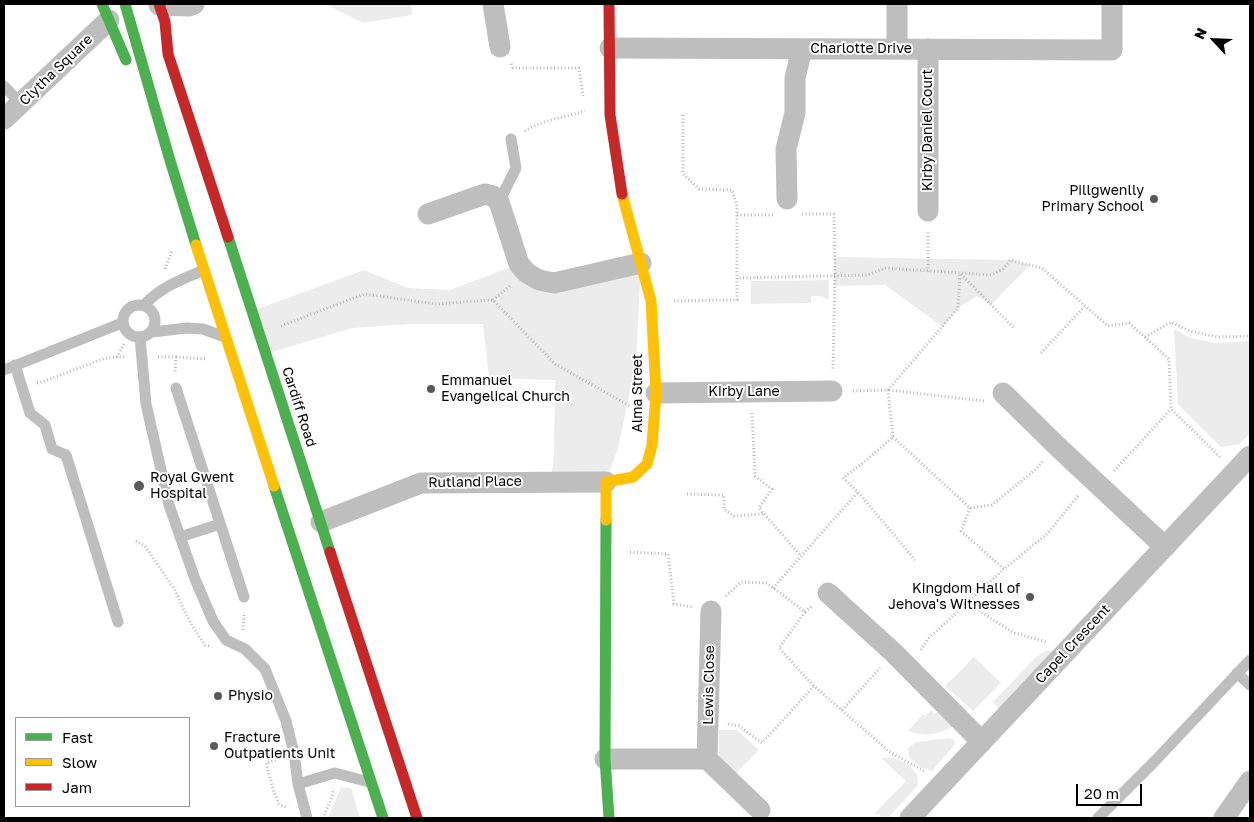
<!DOCTYPE html>
<html>
<head>
<meta charset="utf-8">
<style>
  body { margin:0 }
  #map { position:relative; width:1254px; height:822px; overflow:hidden; background:#fff; font-family:"Golos Text",sans-serif }
  canvas { display:block }
  .frame { position:absolute; inset:0; border:5px solid #000; pointer-events:none }
  .legend { position:absolute; left:15px; top:717px; width:175px; height:90px; box-sizing:border-box; background:#fff; border:1px solid #999; margin:0; padding:6px 9px; list-style:none; font-size:15px; color:#000 }
  .legend li { display:flex; align-items:center; gap:10px; height:25px }
  .legend b { width:25px; border:1px solid #999 }
  .north { position:absolute; left:1189px; top:15px; width:50px; height:50px; -webkit-text-stroke:4px #fff; paint-order:stroke; rotate:295deg; font-size:14px; font-weight:700; line-height:20px; text-align:center; color:#000 }
  .north::after { content:''; display:block; margin:auto; width:18px; height:22px; background:#000; clip-path:polygon(50% 0,100% 100%,50% 72%,0 100%) }
  .scale { position:absolute; left:1076px; top:784px; width:66px; height:22px; box-sizing:border-box; border:2px solid #000; border-top:0; padding-left:6px; font-size:15px; line-height:18px; white-space:nowrap; color:#000; -webkit-text-stroke:4px #fff; paint-order:stroke }
</style>
</head>
<body>
<div id="map">
<canvas width="1254" height="822"></canvas>
<div class="frame"></div>
<ul class="legend">
<li><b style="height:6px;background:#4caf50"></b>Fast</li>
<li><b style="height:6px;background:#ffc107"></b>Slow</li>
<li><b style="height:6px;background:#c62828"></b>Jam</li>
</ul>
<div class="north">N</div>
<div class="scale">20 m</div>
</div>
<script>
const ctx = document.querySelector('canvas').getContext('2d');
ctx.lineJoin = 'round';
function fillPath(path, color) { ctx.fillStyle = color; ctx.fill(path, 'evenodd'); }
function trace(path, color, width, dash) { ctx.strokeStyle = color; ctx.lineWidth = width; ctx.lineCap = dash ? 'butt' : 'round'; ctx.setLineDash(dash || []); ctx.stroke(path); }
function label(font, color, halo, rows, align = 'center') {
  ctx.font = font + ' "Golos Text",sans-serif'; ctx.lineWidth = 4; ctx.setLineDash([]); ctx.textBaseline = 'middle'; ctx.strokeStyle = halo; ctx.fillStyle = color; for (const [text, x, y, turn = 0] of rows) {
    ctx.save(); ctx.translate(x, y); ctx.rotate((+turn || 0) * Math.PI / 180); ctx.textAlign = isNaN(turn) ? turn : align; if (halo) ctx.strokeText(text, 0, 0); ctx.fillText(text, 0, 0); ctx.restore();
  }
}
fillPath(new Path2D(`
  M325,4h86l1,11 -49,8z
  M834,257l176,3 20,5 -39,40 -14,-9 -19,12 -15,19 -58,-42 -51,1z
  M641,263l-5,101 -18,84 -12,34h-55l3,-29 1,-73 -66,-2 -6,-54h-72l-59,4 -86,26 -14,-43 112,-41 44,18 42,2 69,-26 20,16z
  M829,280v20l-9,-4h-9v7l-60,1v-23z
  M1174,329l17,9 24,5 35,-2v92l-10,11 -19,3 -43,-43z
  M1046,650l12,3 -57,58 -8,-9 42,-44z
  M974,657l27,26 -28,28 -28,-25z
  M945,709l14,14c-19,11 -30,15 -51,8l15,-17 2,2 6,-6 3,4z
  M719,730h18l22,20 -25,25 -15,-18z
  M950,738l4,2 1,4 -23,27 -12,-4 -11,-10 -1,-9 8,-6z
  M881,758h13l12,5 11,11 1,11 -30,33h-8v-4h-6l32,-33z
  M341,787l10,1 9,30h-32z`), '#ececec');
trace(new Path2D(`
  M511,64l2,4h66l4,28
  M683,115v59l16,15 33,1 5,16v72
  M525,131c18,-11 40,-14 60,-20
  M802,214h32l1,61 -2,94
  M737,215h36
  M165,269l7,-18
  M928,272v-40
  M961,274l54,55
  M493,300l17,-14
  M674,301l63,-1v-22l131,-3 17,-7 106,7 12,-6 7,-9 32,8 66,58 21,-3 40,36 2,50 50,49
  M281,326l83,-32 72,10 57,-4 62,64 75,42
  M1145,337l26,-15 19,9 28,6 32,-1
  M124,344l-7,13h10
  M1041,353l44,-47
  M158,357h18l-1,15
  M176,357l31,2
  M37,383l5,-1 63,-24 12,-1
  M888,390l70,-82 2,-34
  M889,390l95,11
  M853,391l35,-1 5,47 -30,26 -20,15 15,14 57,68
  M752,413l3,63 17,13 -13,19 42,48
  M893,437l77,71 22,-3 44,-36 7,-8
  M1114,471l57,-62
  M687,494l37,1v14l10,7 29,-2
  M970,508l-9,23 43,38 43,-35 31,-38
  M136,541l9,5 30,44 9,20 9,17 12,18 5,1
  M630,552l38,2 6,50 18,3
  M773,588l85,-96
  M726,596l15,-14 26,1 38,29 7,-6
  M967,603l47,30 33,9
  M805,612l-26,36 35,38
  M243,630l1,-16
  M921,650l8,-12 75,-69
  M842,710l38,-42
  M728,724l11,2 23,17 52,-57 76,66 34,19
  M278,758v1l-12,4 8,29 5,12 9,4
  M324,815l8,-18 1,-6`), '#b9b9b9', 3, [1, 2.5]);
trace(new Path2D(`
  M4,86l17,18
  M499,202l17,-34 -5,-29
  M123 321a16 16 0 1 1 32 0a16 16 0 1 1-32 0Z
  M144,305c17,-18 38,-26 60,-35
  M152,332l35,-4 16,1 19,7
  M140,337l6,67 23,101 26,74 18,42 13,19 19,9 20,20 21,52 8,32 4,31 37,-11 34,9
  M15,365l15,48 15,12 7,24 14,6 52,167
  M4,370l118,-47
  M176,388l68,209
  M180,537l40,-13
  M1237,673l13,12
  M298,784l9,34
  M1098,818l56,-56 96,-102`), '#bebebe', 11);
trace(new Path2D(`
  M493,4l7,43
  M897,4v45
  M159,5l30,1 5,-2
  M610,48l502,2v-46
  M4,119l105,-99
  M787,199l-1,-50 9,-36v-35l7,-29
  M928,211v-162
  M428,214l57,-20 8,2 6,6 20,62 8,9 12,7 15,3 87,-20
  M656,393l176,-2
  M1003,393l55,54 107,100
  M321,522l100,-39 185,-1
  M828,593l66,60 88,89
  M605,759h102l4,-148
  M707,759l53,51
  M910,818l340,-362
  M1224,818l26,-37`), '#bebebe', 21);
trace(new Path2D(`
  M102,4l24,56
  M125,4l44,153 27,88
  M228,237l102,315
  M274,486l109,332
  M606,520l-1,239 4,59`), '#4caf50', 11);
trace(new Path2D(`
  M196,245l78,241
  M606,520v-38l27,-5 14,-13 5,-19 4,-52 -5,-92 -29,-107`), '#ffc107', 11);
trace(new Path2D(`
  M159,4l6,18 3,32 60,183
  M609,4l1,111 12,79
  M330,552l87,266`), '#c62828', 11);
for (const [x, y, r, color] of [
  [1154,199,5,"#595959"],
  [431,389,5,"#595959"],
  [139,486,6,"#595959"],
  [1030,597,5,"#595959"],
  [218,696,5,"#595959"],
  [214,746,5,"#595959"]
]) { const dot = new Path2D(); dot.arc(x, y, r, 0, 2 * Math.PI); ctx.fillStyle = color; ctx.fill(dot); trace(dot, '#fff', 2); }
label('14px', '#000', '#fff', [
  ["Charlotte Drive",861,49],
  ["Clytha Square",56,70,-44],
  ["Kirby Daniel Court",928,130,-90],
  ["Kirby Lane",744,392],
  ["Alma Street",638,393,-90],
  ["Cardiff Road",299,407,72],
  ["Rutland Place",475,482,-1],
  ["Capel Crescent",1073,644,-47],
  ["Lewis Close",709,685,-89]
]);
label('14px', '#000', '#fff', [
  ["Pillgwenlly",1144,191,"right"],
  ["Primary School",1144,207,"right"],
  ["Emmanuel",441,381],
  ["Evangelical Church",441,397],
  ["Royal Gwent",150,478],
  ["Hospital",150,494],
  ["Kingdom Hall of",1020,589,"right"],
  ["Jehova's Witnesses",1020,605,"right"],
  ["Physio",228,696],
  ["Fracture",224,738],
  ["Outpatients Unit",224,754]
], 'left');
</script>
</body>
</html>
